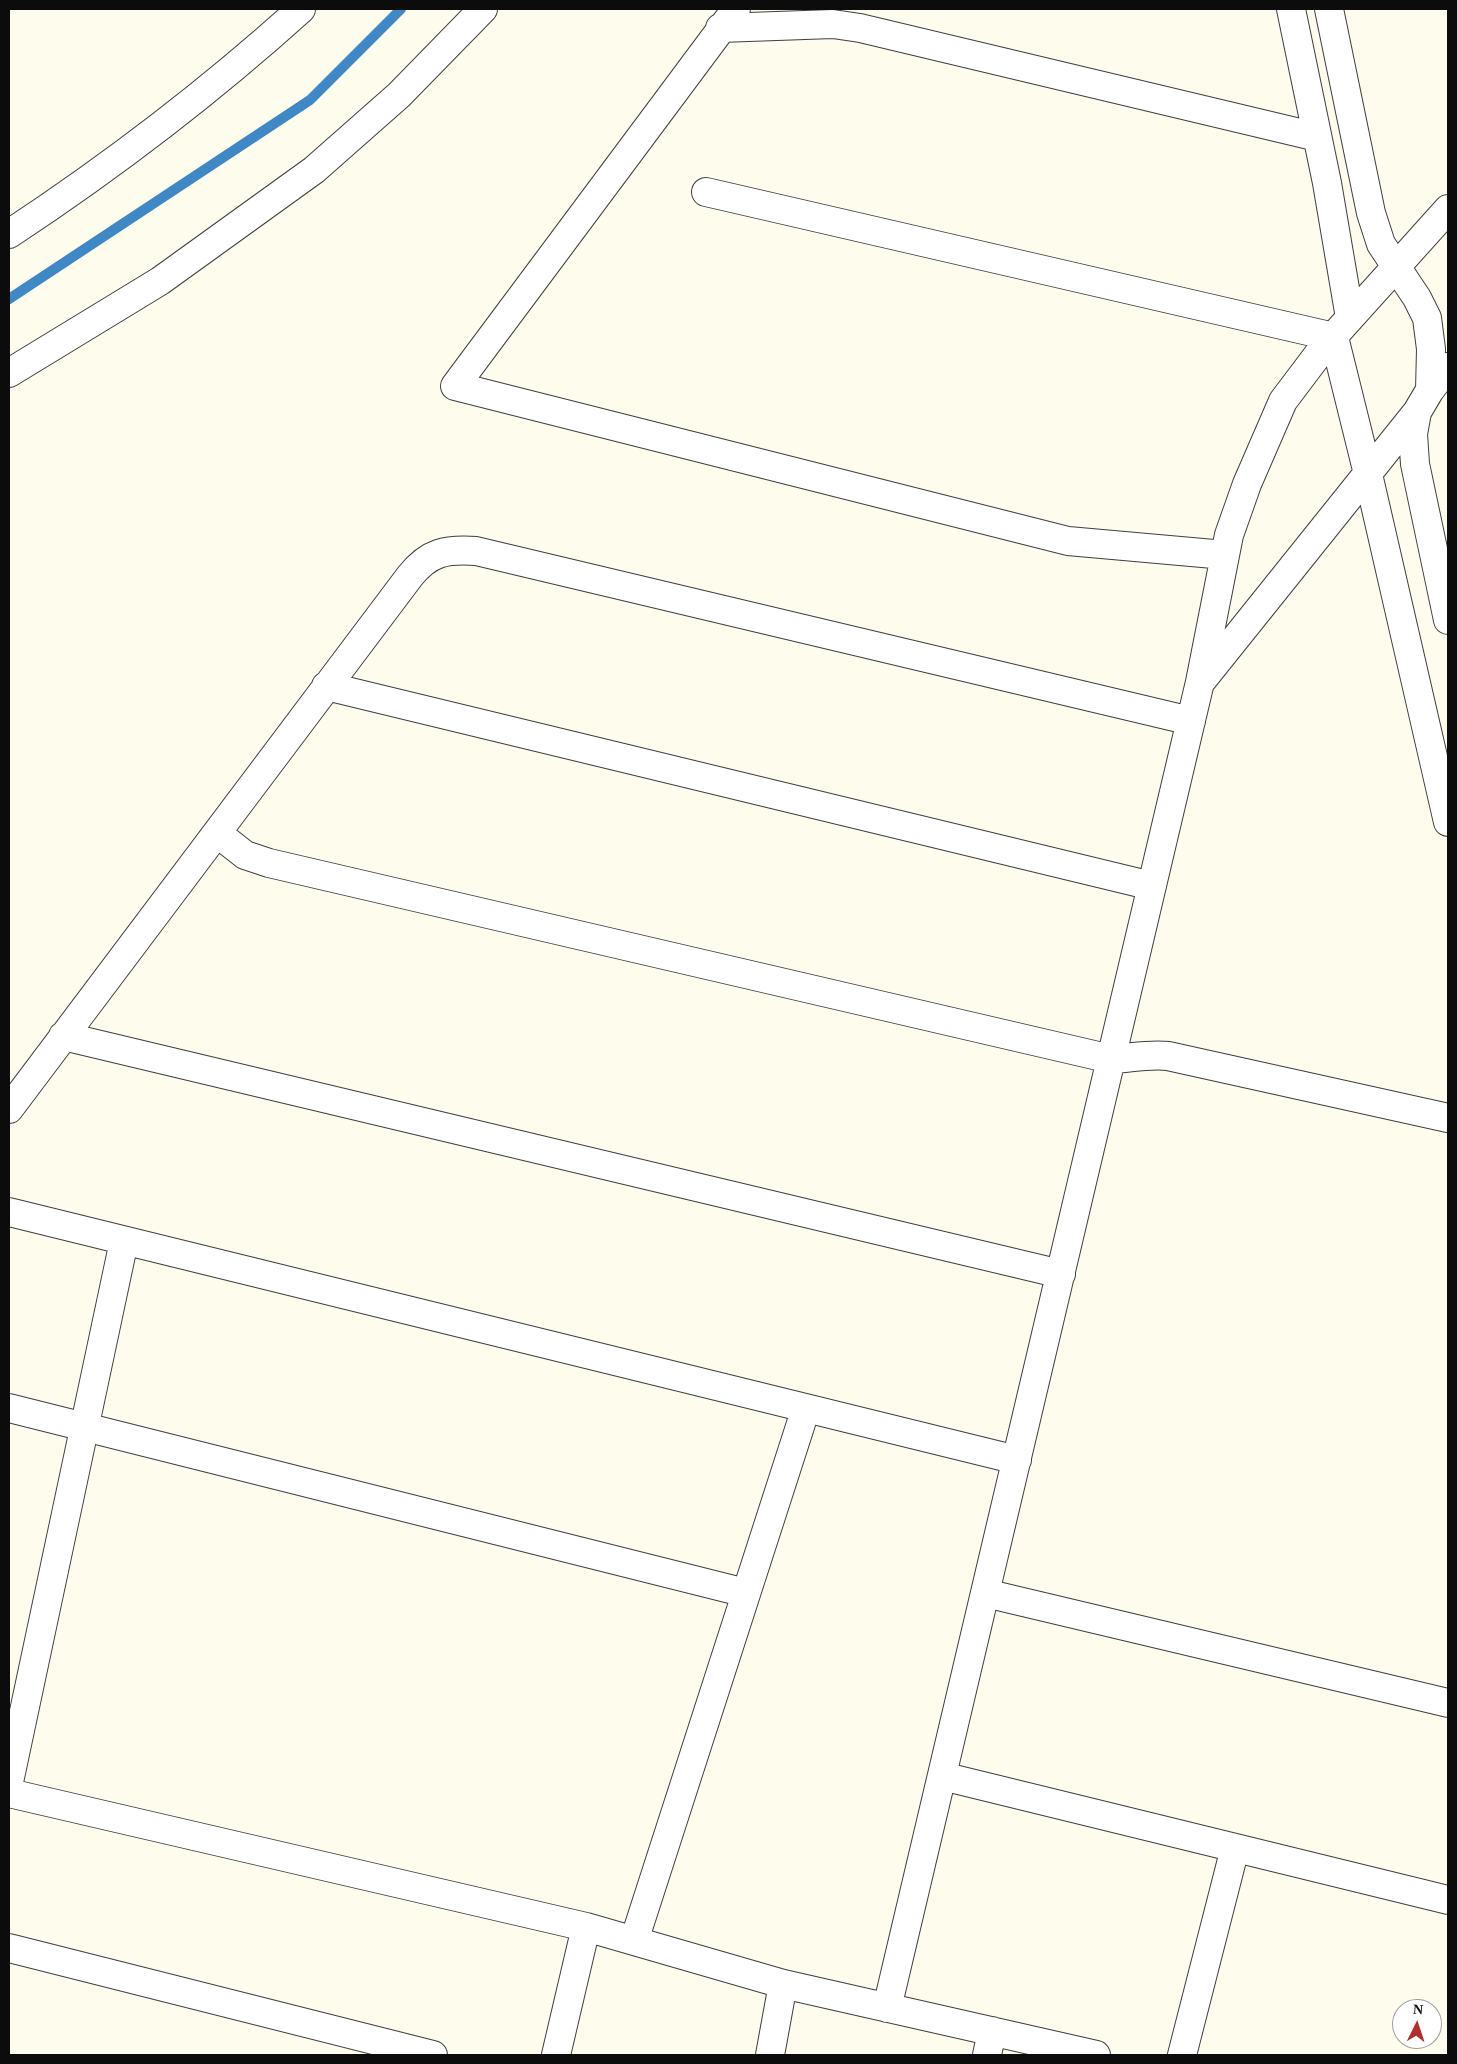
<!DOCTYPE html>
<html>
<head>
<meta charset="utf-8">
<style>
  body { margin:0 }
  #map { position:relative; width:1457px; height:2064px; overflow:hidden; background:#fefced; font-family:"Times New Roman",serif }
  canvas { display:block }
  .frame { position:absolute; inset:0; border:10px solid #0c0c0c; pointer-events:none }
  .north { position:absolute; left:1392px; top:1999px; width:50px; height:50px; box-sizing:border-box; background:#fff; border:1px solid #9e9e9e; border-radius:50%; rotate:4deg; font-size:14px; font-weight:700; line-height:20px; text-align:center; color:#0c0c0c }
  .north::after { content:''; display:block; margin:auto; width:18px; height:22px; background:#b52d2b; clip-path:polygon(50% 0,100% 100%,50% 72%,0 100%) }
</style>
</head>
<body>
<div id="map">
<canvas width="1457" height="2064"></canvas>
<div class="frame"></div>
<div class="north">N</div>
</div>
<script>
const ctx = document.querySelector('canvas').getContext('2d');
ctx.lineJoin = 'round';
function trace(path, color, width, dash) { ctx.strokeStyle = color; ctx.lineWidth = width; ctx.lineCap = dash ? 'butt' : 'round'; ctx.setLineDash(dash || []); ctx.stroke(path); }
trace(new Path2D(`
  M9,299l301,-199 91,-91`), '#3e88c6', 10);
const street = new Path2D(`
  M736,9l-281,377 613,155 157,14
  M1291,9l36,174 23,135
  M1329,9l42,204 10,31 36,54 10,20 4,31 -1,41
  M720,28l113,-4 27,4 457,109
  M706,192l628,145 34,137 80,348
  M9,234c103,-68 200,-142 292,-225
  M9,373l151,-92 154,-111 85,-75 84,-86
  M1417,412l-4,22 2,30 33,156
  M1203,679l214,-267 13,-22 18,-23
  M326,686l826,200
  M217,833l28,22 24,8 842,196c20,-1 37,-5 57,-3l280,62
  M63,1036l998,238
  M9,1109l401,-533c19,-24 36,-27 66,-25l715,170
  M9,1212l1008,248
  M9,1408l737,185
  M985,1593l463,110
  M942,1776l506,124
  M9,1782l115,-541
  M9,1793l577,134 197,57 313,71
  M634,1941l172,-533
  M9,1948l424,107
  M887,2008l313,-1326 29,-147 18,-51 36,-83 40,-53 125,-139
  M556,2055l30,-128
  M770,2055l13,-71
  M987,2055l5,-24
  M1182,2055l53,-207`);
trace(street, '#3f3f3f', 30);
trace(street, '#fff', 28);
</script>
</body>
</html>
